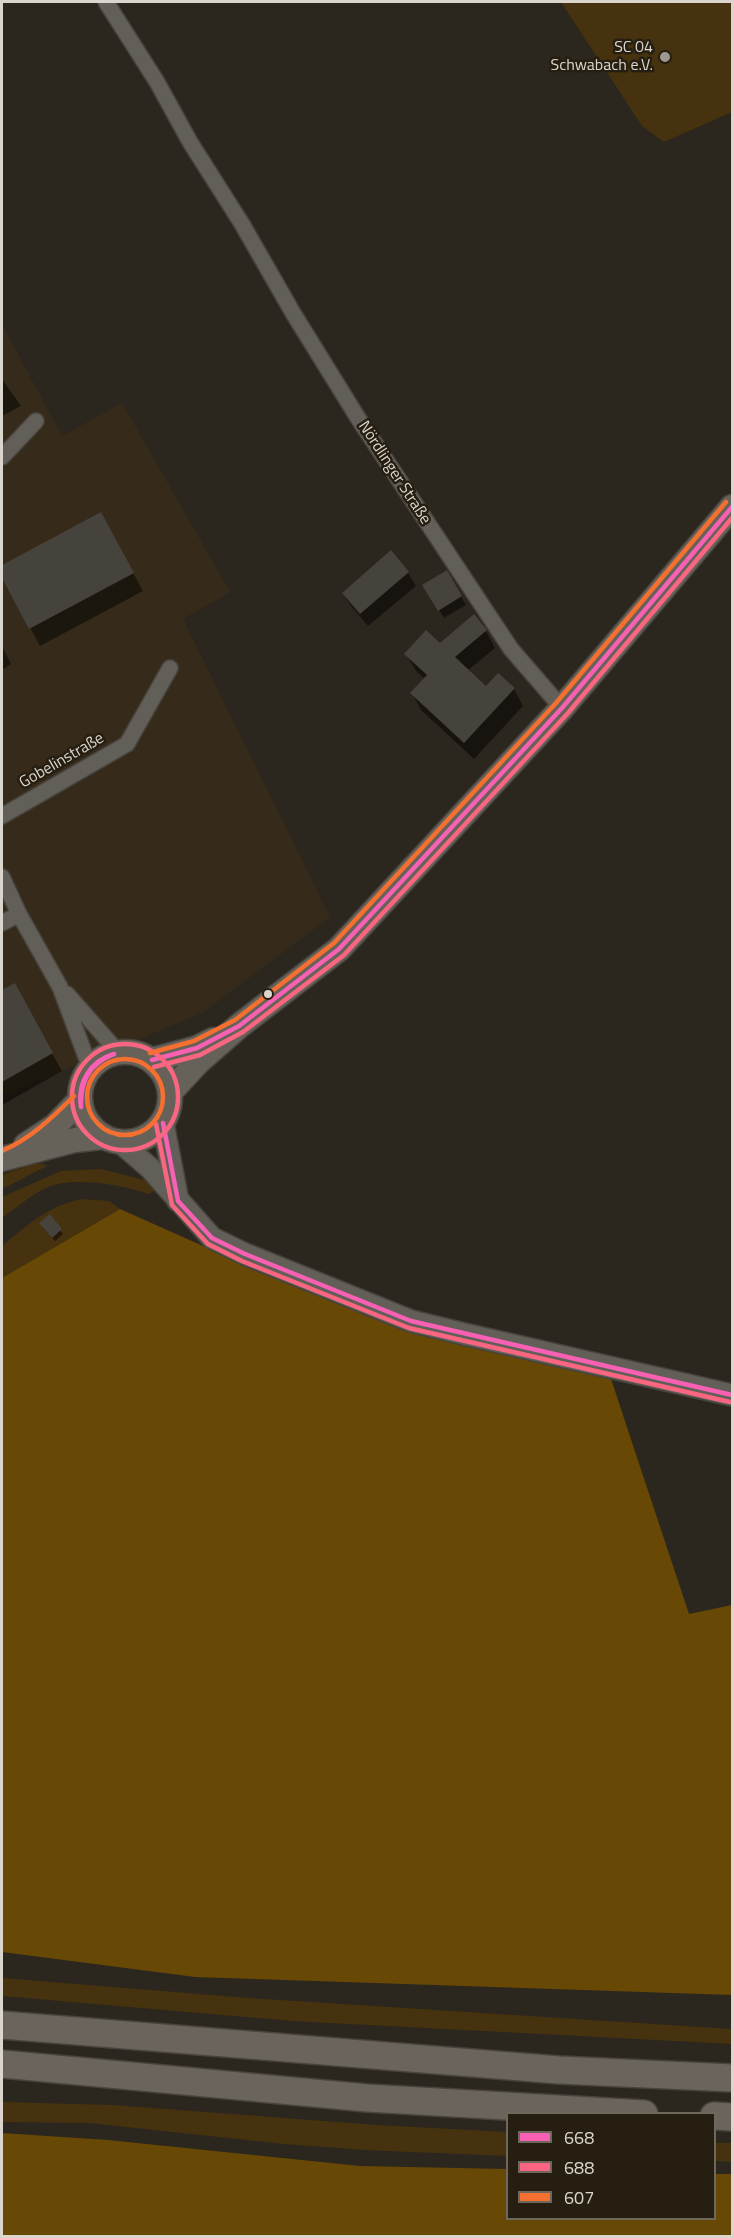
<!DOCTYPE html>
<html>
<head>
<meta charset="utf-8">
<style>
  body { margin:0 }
  #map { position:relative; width:734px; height:2238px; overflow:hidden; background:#2b271f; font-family:"Titillium Web",sans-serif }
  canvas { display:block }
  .frame { position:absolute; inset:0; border:3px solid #dbd6cd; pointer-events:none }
  .legend { position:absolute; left:506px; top:2112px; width:210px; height:108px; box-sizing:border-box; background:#261e11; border:2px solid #6e685c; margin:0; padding:8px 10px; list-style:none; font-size:18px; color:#dbd6cd }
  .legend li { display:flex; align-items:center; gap:12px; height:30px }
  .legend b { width:30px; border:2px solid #6e685c }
</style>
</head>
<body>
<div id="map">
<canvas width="734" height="2238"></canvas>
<div class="frame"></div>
<ul class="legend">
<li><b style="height:8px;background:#f860b3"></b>668</li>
<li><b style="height:8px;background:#fa6682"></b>688</li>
<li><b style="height:8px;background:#f46f30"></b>607</li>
</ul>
</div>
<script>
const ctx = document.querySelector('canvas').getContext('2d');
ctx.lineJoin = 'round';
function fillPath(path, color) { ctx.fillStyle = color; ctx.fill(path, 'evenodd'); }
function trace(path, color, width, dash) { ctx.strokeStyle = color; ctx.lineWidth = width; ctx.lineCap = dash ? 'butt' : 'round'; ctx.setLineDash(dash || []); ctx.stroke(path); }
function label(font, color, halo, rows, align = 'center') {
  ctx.font = font + ' "Titillium Web",sans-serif'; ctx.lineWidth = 5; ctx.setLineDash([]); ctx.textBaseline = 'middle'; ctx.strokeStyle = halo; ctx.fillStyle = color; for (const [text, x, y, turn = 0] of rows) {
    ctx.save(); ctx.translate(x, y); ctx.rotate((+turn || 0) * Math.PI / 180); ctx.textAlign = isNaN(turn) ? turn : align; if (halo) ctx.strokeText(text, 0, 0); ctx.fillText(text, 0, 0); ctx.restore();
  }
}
fillPath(new Path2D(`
  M2,324l60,112 60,-33 108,189 -47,27 147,298 -128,96 -200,83z`), '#362b1a');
fillPath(new Path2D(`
  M561,2h171v110l-68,30 -22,-16z
  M33,1164h8l6,2 -45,23v-14z
  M101,1169l47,12 7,5v4l-6,4c-25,-9 -76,-18 -101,-7 -16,7 -32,21 -46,31v-21l59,-26z
  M82,1199l27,2 11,8 -118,69v-32c26,-21 45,-40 80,-47z
  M2,1978l247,20 483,31v15l-440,-23 -290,-25z
  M2,2102l111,3 264,20 130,7v24l-143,-6 -80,-6 -195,-21 -87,-1z
  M714,2143h18v19l-17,-1z`), '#46320e');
fillPath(new Path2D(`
  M120,1209l164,73 74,27 86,29 167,41 78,235 43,-9v390l-537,-18 -193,-25v-674z
  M2,2133l106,7 252,26 147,3 1,49h206l1,-44h17v62h-730z`), '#674805');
fillPath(new Path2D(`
  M2,379l19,27 -19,10z
  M101,514l42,77 -103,55 -38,-71v-8z
  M447,572l19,33 -22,13 -20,-33z
  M408,573l8,13 -48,40 -17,-20 -8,-13z
  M486,631l9,17 -28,23 19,17 28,1 9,17 -49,53 -53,-49 -9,-17 13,-14 -9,-8 -10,-17z
  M2,646l9,18 -9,6z
  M14,985l48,86 -60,34v-113z
  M50,1217l13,17 -8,7 -12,-13z`), '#0007');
fillPath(new Path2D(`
  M101,512l33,61 -105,56 -27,-51v-13z
  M391,550l18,22 -49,42 -18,-21z
  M447,570l15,26 -24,15 -16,-26z
  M474,614l13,16 -32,27 31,29 12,-13 17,15 -51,55 -54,-50 17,-18 -23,-21 22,-24 14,13z
  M15,983l38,70 -51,29v-92z
  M50,1214l12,15 -10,9 -13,-15z`), '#46423c');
const street = new Path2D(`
  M106,2l51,80 33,60 52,82 51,89 65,105 153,231 51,59
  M2,457l34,-36
  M2,816l125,-72 43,-76
  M2,877l17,37 41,73 30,81
  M2,923l17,-9
  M67,994l51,58`);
const secondary = new Path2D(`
  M163,1123l15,78
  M121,1143l29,25 62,70 33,16 166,67 53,13 268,61`);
const primary = new Path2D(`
  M80 1097a45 45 0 1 1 90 0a45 45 0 1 1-90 0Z
  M152,1060l45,-12 16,-8
  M171,1091l27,-29 41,-36 100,-77 223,-241 170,-201
  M26,1145l29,-19 24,-25
  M2,1159l73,-19 27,-3`);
const highway = new Path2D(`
  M2,2025l557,45 173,8
  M2,2064l365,34 277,16
  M714,2116l18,1`);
trace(street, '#47433d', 18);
trace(secondary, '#47433d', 24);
trace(primary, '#47433d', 27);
trace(highway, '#47433d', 30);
trace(street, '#625e58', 15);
trace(secondary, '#625e58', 21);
trace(primary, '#676259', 24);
trace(highway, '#6b645a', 27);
trace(new Path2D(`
  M152,1060l45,-12 42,-22 100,-77 223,-241 170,-201
  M81,1107c-4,-24 9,-46 33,-53
  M81,1107c-1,-26 8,-43 33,-53
  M163,1123l15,78 34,37 33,16 166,67 321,74`), '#f860b3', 4.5);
trace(new Path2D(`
  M72 1097a53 53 0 1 1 106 0a53 53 0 1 1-106 0Z
  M154,1067l46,-12 43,-23 101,-77 224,-242 164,-195
  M156,1124l16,81 36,39 34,17 167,67 321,74`), '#fa6682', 4.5);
trace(new Path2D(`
  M150,1053l44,-12 41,-21 99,-77 222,-240 170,-201
  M87 1097a38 38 0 1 1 76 0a38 38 0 1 1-76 0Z
  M2,1151c28,-12 50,-33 72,-55`), '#f46f30', 4.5);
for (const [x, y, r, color] of [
  [665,57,6,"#9d9990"],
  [268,994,5,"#dbd6cd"]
]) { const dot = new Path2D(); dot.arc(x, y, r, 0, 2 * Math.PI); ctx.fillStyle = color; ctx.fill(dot); trace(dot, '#261e11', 2); }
label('16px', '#dbd6cd', '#261e11', [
  ["SC 04",653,48],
  ["Schwabach e.V.",653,66]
], 'right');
label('16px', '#dbd6cd', '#261e11', [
  ["Nördlinger Straße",394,473,57],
  ["Gobelinstraße",62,761,-30]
]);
</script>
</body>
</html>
